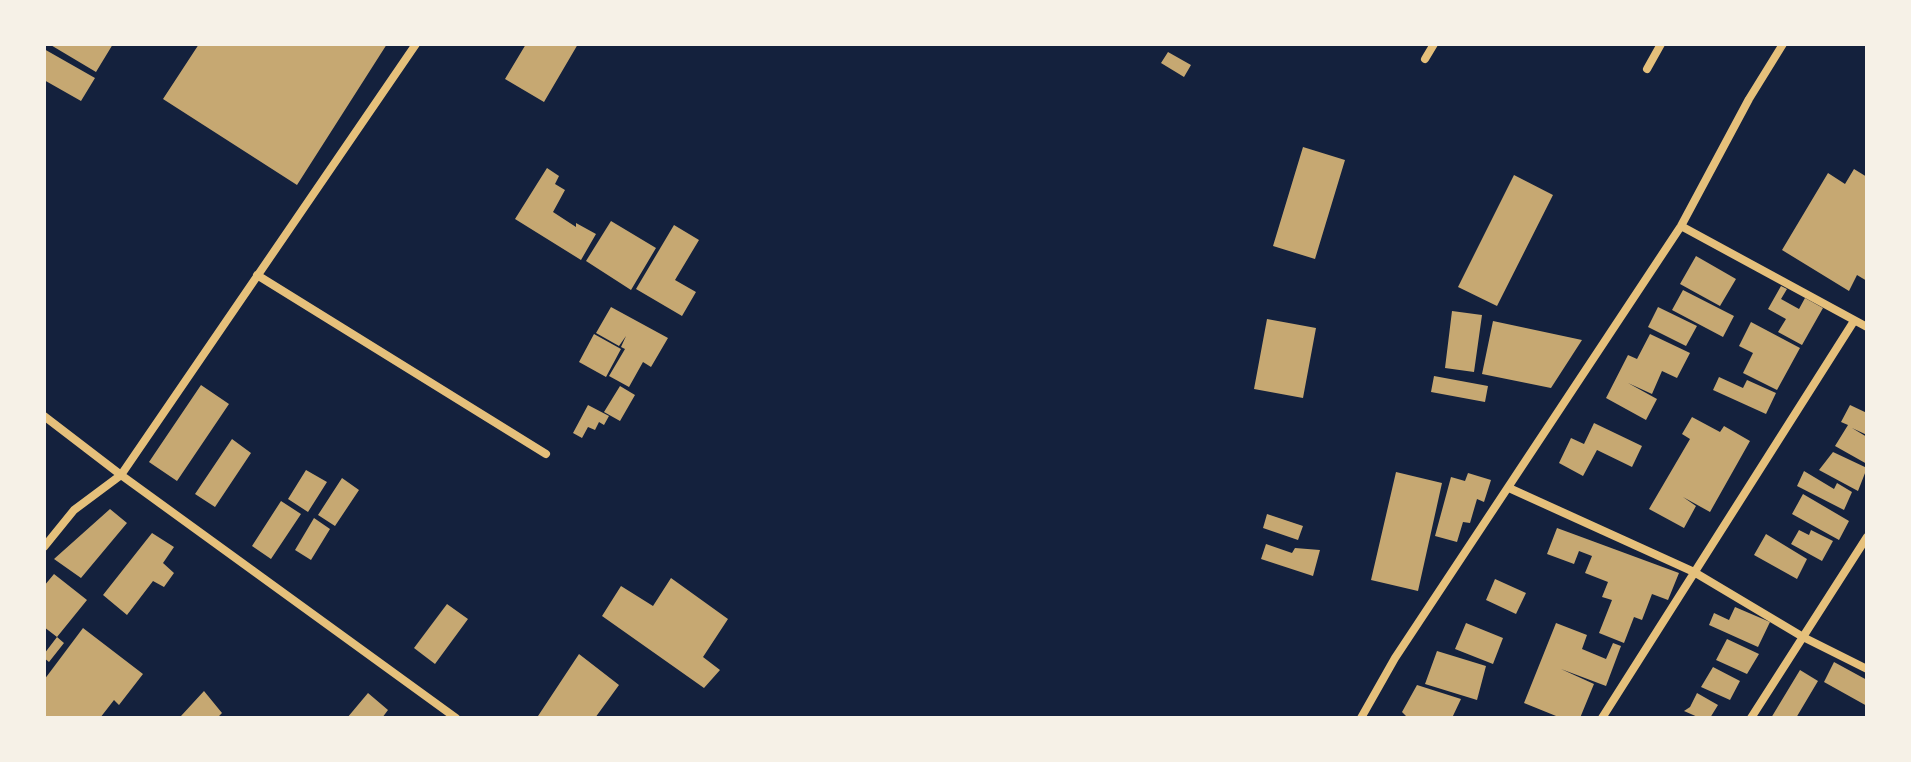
<!DOCTYPE html>
<html>
<head>
<meta charset="utf-8">
<style>
  body { margin:0 }
  #map { position:relative; width:1911px; height:762px; overflow:hidden; background:#14213d; font-family:Roboto,sans-serif }
  canvas { display:block }
  .frame { position:absolute; inset:0; border:46px solid #f6f1e7; pointer-events:none }
</style>
</head>
<body>
<div id="map">
<canvas width="1911" height="762"></canvas>
<div class="frame"></div>
</div>
<script>
const ctx = document.querySelector('canvas').getContext('2d');
ctx.lineJoin = 'round';
function fillPath(path, color) { ctx.fillStyle = color; ctx.fill(path, 'evenodd'); }
function trace(path, color, width, dash) { ctx.strokeStyle = color; ctx.lineWidth = width; ctx.lineCap = dash ? 'butt' : 'round'; ctx.setLineDash(dash || []); ctx.stroke(path); }
fillPath(new Path2D(`
  M49,44h64l-17,28z
  M199,44h188l-90,141 -134,-86z
  M526,44h52l-34,58 -39,-23z
  M44,49l51,29 -14,23 -37,-21z
  M1168,52l23,13 -7,12 -23,-14z
  M1303,147l42,13 -30,99 -42,-13z
  M547,168l12,8 -4,8 10,6 -12,22 23,15v-4l20,11 -15,26 -66,-41z
  M1854,169l13,8v104l-10,-6 -8,16 -67,-41 46,-77 17,11z
  M1514,175l39,20 -56,111 -39,-19z
  M611,221l45,27 -25,42 -45,-29z
  M674,225l25,15 -24,40 21,12 -14,24 -46,-27z
  M1696,256l40,23 -16,27 -40,-22z
  M1781,286l6,3 -6,10 18,10 6,-11 18,10 -21,37 -24,-13 8,-13 -18,-10z
  M1683,290l51,26 -11,21 -51,-27z
  M611,307l57,31 -17,29 -8,-5 -14,25 -20,-11 16,-27 -4,-2 5,-11 -7,10 -23,-13z
  M1658,307l39,19 -11,20 -38,-19z
  M1452,311l30,4 -8,57 -29,-4z
  M1267,319l49,9 -13,70 -49,-9z
  M1493,321l89,19 -31,48 -69,-14z
  M1751,322l49,26 -23,42 -34,-17 10,-20 -14,-7z
  M594,334l27,15 -15,28 -27,-15z
  M1650,334l40,19 -13,25 -15,-7 -10,23 -24,-11 29,16 -11,21 -40,-22 22,-43 9,4z
  M1434,376l54,10 -3,16 -54,-10z
  M1719,377l24,11 4,-8 29,13 -10,21 -53,-24z
  M201,385l28,19 -52,77 -28,-19z
  M620,386l15,9 -15,26 -16,-9z
  M588,405l21,11 -5,9 -5,-3 -4,8 -7,-3 -6,11 -9,-5z
  M1850,405l17,8v22l-15,-7 15,9v27l-32,-18 13,-21 -7,-3z
  M1692,417l28,15 4,-6 26,15 -40,71 -27,-15 13,9 -12,22 -35,-19 41,-70 -8,-5z
  M1594,423l48,23 -10,21 -35,-17 -14,26 -24,-13 12,-25 13,6z
  M232,439l19,14 -36,54 -20,-13z
  M1833,452l34,16 -9,23 -39,-21z
  M306,470l21,12 -19,30 -20,-13z
  M1804,471l30,18 3,-6 15,9 -8,18 -47,-24z
  M1396,472l46,11 -24,108 -47,-11z
  M1468,473l23,7 -7,22 -7,-3 -7,24 -7,-1 -6,20 -22,-6 16,-59 14,4z
  M342,478l17,12 -24,36 -17,-11z
  M1803,494l46,27 -10,19 -47,-26z
  M281,501l20,13 -30,45 -19,-13z
  M110,509l17,14 -46,55 -27,-19z
  M1267,514l36,12 -5,14 -35,-12z
  M314,518l16,11 -19,31 -16,-10z
  M1557,528l122,45 -11,27 -16,-6 -10,26 -8,-3 -10,26 -25,-10 13,-33 -10,-3 6,-15 -23,-9 7,-17 -13,-5 -5,13 -27,-10z
  M1799,530l10,5 2,-5 22,11 -11,20 -31,-17z
  M152,533l22,14 -11,16 11,10 -10,14 -11,-6 -26,34 -24,-20z
  M1766,534l41,25 -10,20 -43,-24z
  M1266,544l26,9 3,-5 25,2 -7,26 -52,-17z
  M54,574l33,26 -30,37 -13,-10v-41z
  M671,578l57,41 -25,38 17,13 -16,18 -102,-72 19,-30 32,20z
  M1495,579l31,14 -10,21 -30,-14z
  M447,604l21,15 -33,45 -21,-16z
  M1735,607l35,15 -12,25 -49,-22 5,-12 15,7z
  M1466,623l37,15 -10,26 -38,-15z
  M1556,623l31,12 -5,14 24,10 7,-16 8,3 -15,40 -45,-17 33,15 -14,34h-19l-37,-15z
  M83,628l60,46 -24,31 -5,-5 -14,18h-56v-38z
  M57,637l7,6 -15,19 -5,-4v-4z
  M1727,639l32,15 -12,20 -31,-14z
  M1437,651l49,15 -9,34 -52,-16z
  M579,654l40,31 -24,33h-54l-3,-2z
  M1834,662l33,18v26l-43,-24z
  M1713,667l27,14 -10,19 -29,-13z
  M1800,670l18,11 -22,37h-25z
  M1417,685l44,14 -9,19h-48l2,-2 -4,-4z
  M204,691l18,22 -5,5h-34l-2,-2z
  M368,693l20,17 -6,8h-35z
  M1697,693l21,12 -8,13h-10l-16,-7 6,-4z`), '#c6a872');
trace(new Path2D(`
  M1425,59l9,-15
  M1647,69l14,-25
  M1681,226l186,101
  M257,275l289,179
  M44,416l77,59 335,243
  M1509,488l185,84 109,65 64,32
  M44,547l30,-37 47,-35 295,-431
  M1361,718l34,-60 286,-432 68,-127 34,-55
  M1602,718l252,-397
  M1751,718l116,-181`), '#e5c07b', 8);
</script>
</body>
</html>
